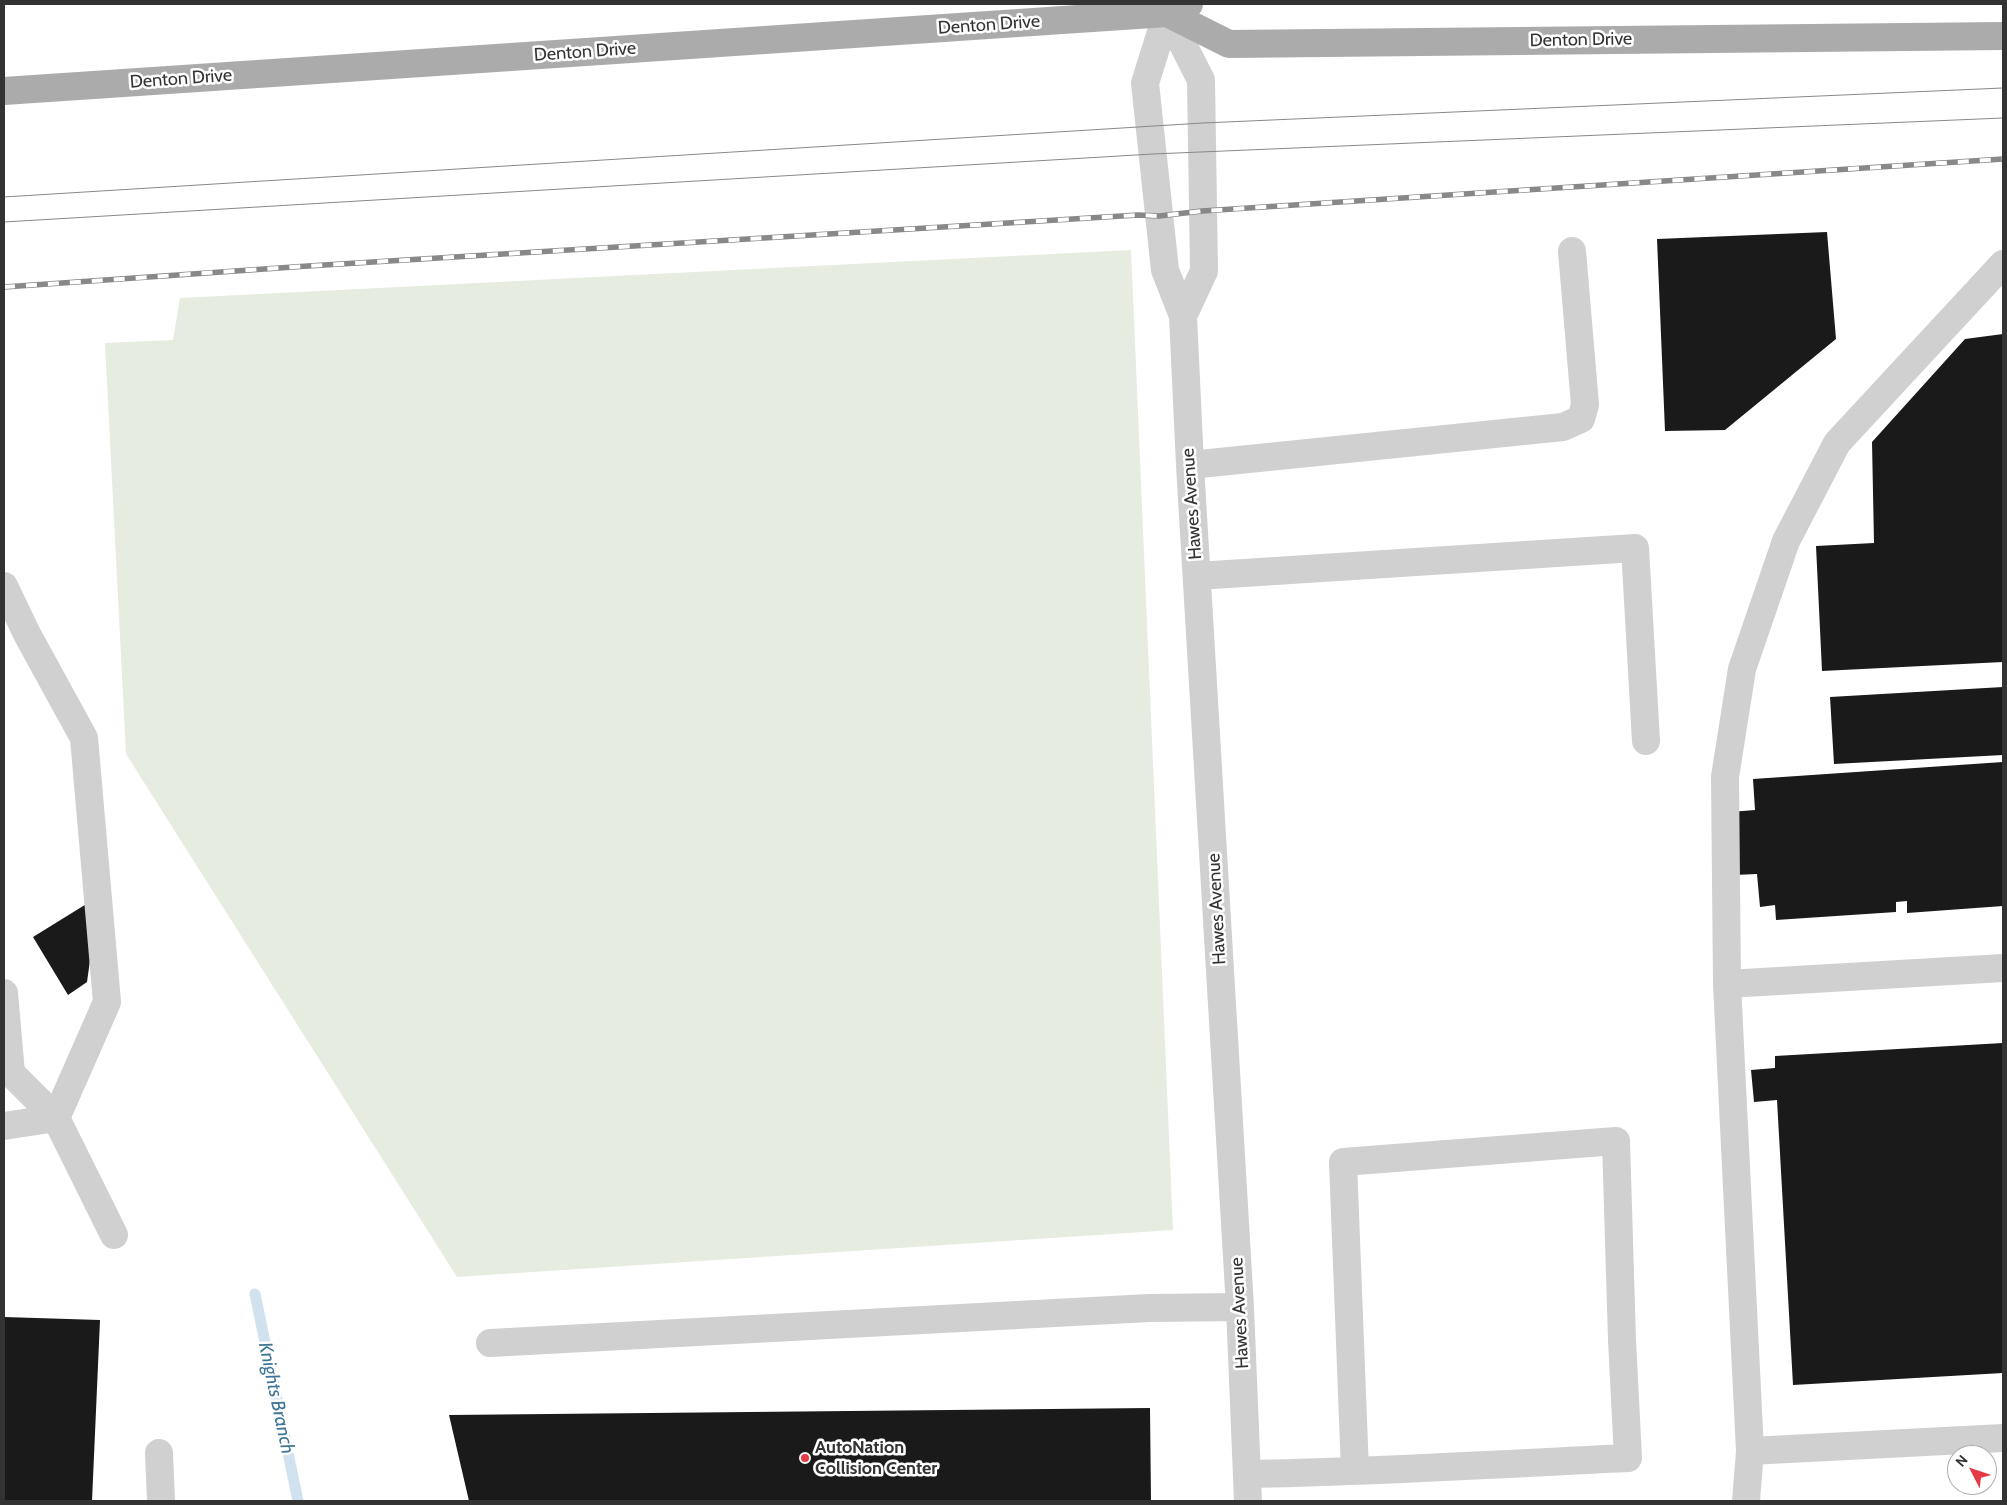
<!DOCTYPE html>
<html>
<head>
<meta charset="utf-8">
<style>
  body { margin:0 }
  #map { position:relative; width:2007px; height:1505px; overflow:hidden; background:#fff; font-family:Cabin,sans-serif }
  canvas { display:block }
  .frame { position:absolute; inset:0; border:5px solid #333; pointer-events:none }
  .north { position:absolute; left:1947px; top:1445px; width:50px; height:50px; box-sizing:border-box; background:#fff; border:1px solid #adadad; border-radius:50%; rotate:311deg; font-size:14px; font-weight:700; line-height:20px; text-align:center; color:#333 }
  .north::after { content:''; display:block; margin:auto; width:18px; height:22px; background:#e63946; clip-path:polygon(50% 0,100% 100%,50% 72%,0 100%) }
</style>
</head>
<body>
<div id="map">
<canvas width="2007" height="1505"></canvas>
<div class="frame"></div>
<div class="north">N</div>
</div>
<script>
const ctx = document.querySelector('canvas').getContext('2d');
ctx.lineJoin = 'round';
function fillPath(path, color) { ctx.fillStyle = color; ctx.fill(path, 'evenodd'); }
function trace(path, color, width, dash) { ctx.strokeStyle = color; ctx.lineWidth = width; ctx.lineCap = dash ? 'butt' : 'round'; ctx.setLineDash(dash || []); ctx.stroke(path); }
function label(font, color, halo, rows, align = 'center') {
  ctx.font = font + ' Cabin,sans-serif'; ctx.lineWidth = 5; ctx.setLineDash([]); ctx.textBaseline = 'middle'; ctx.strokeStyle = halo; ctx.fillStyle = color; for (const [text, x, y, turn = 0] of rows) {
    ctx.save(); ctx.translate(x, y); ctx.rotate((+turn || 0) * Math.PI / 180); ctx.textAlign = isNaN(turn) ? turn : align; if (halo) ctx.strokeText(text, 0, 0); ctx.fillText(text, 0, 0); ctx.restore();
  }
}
fillPath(new Path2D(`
  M1131,250l42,980 -716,47 -331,-523 -21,-411 68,-3 7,-42z`), '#e6ecdf');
trace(new Path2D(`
  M255,1294l43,207`), '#cfe2ee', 11);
fillPath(new Path2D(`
  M1827,232l9,107 -111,91 -60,1 -8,-192z
  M2003,334v328l-181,9 -6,-125 58,-3 -2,-101 93,-103z
  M2003,687v68l-169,9 -4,-67z
  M2003,762v144l-96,7v-12l-11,1v10l-120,8 -1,-15 -15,2 -3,-33 -23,1 -4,-63 25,-2 -2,-31z
  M88,903l4,43 -5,36 -19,13 -35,-58z
  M2003,1043v330l-210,12 -16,-285 -23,2 -3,-32 24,-2v-12z
  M4,1317l96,3 -8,181h-88z
  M1150,1408l1,93h-682l-20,-86z`), '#1a1a1a');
trace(new Path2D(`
  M1167,13l-22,70 20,187 18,46 7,149 50,842 8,194
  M1167,13l34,67 3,191 -21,45
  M1190,465l373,-38 18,-8 4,-14 -13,-154
  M1197,576l438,-28 11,193
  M4,586l23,48 57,104 23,264 -51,116
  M2003,968l-276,16 23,467 253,-13
  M1727,984l-2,-207 17,-108 44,-128 51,-98 166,-179
  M4,993l7,80 45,45 58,117
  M4,1126l52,-8
  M490,1343l659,-35 91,-1
  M159,1453l2,48
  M1247,1474c127,-2 254,-10 381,-16l-6,-118 -6,-199 -273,21 12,309
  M1746,1501l4,-50`), '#d0d0d0', 28);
trace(new Path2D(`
  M1167,13l62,31 774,-8
  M4,91l1163,-78 22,-9`), '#ababab', 28);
trace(new Path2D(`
  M4,197l1199,-74 800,-35
  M4,222l1149,-68 850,-36`), '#888', 1);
const rail = new Path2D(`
  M4,287l304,-21 830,-51 21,1 43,-5 801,-52`);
trace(rail, '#888', 5.5);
trace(rail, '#fff', 4, [11]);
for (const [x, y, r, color] of [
  [805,1458,5,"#e63946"]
]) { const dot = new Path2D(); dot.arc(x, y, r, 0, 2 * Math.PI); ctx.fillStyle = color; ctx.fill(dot); trace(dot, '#fff', 2); }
label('18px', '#333', '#fff', [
  ["Denton Drive",989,25,-4],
  ["Denton Drive",1581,40,-1],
  ["Denton Drive",585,52,-4],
  ["Denton Drive",181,79,-4],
  ["Hawes Avenue",1192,504,-94],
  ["Hawes Avenue",1217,909,-93],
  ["Hawes Avenue",1240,1313,-93]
]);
label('bold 18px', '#333', '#fff', [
  ["AutoNation",815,1448],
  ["Collision Center",815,1469]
], 'left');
label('italic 19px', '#3f7597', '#fff', [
  ["Knights Branch",276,1398,78]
]);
</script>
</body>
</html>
